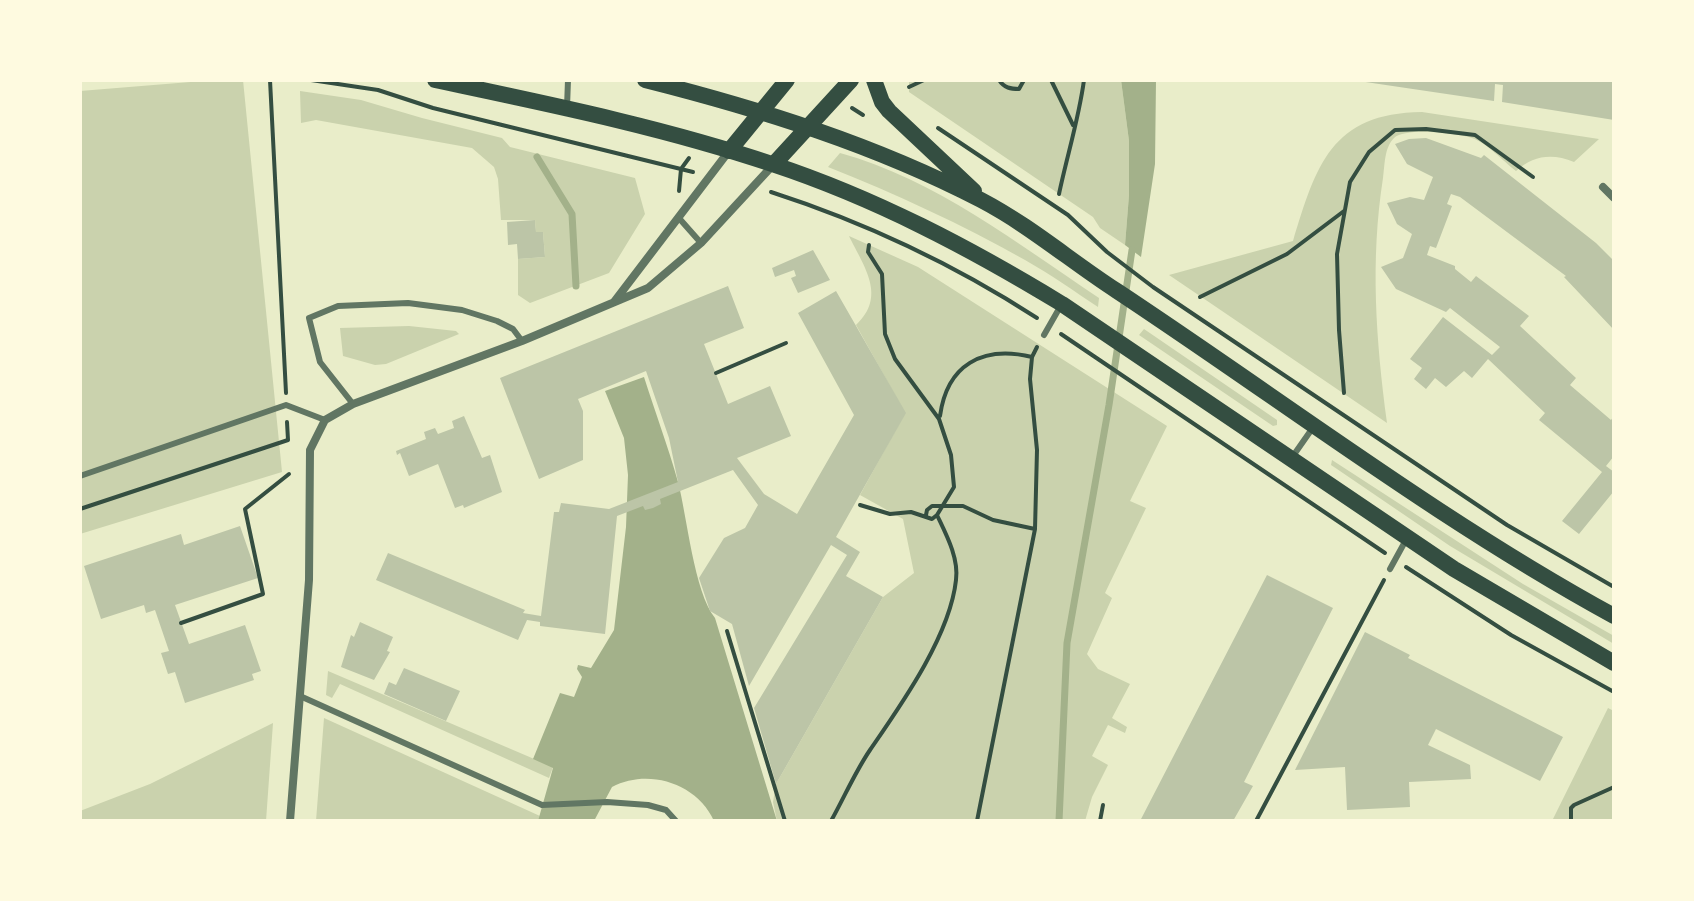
<!DOCTYPE html>
<html>
<head>
<meta charset="utf-8">
<style>
  body { margin:0 }
  #map { position:relative; width:1694px; height:901px; overflow:hidden; background:#e9edc9; font-family:Helvetica,sans-serif }
  canvas { display:block }
  .frame { position:absolute; inset:0; border:82px solid #fefae0; pointer-events:none }
</style>
</head>
<body>
<div id="map">
<canvas width="1694" height="901"></canvas>
<div class="frame"></div>
</div>
<script>
const ctx = document.querySelector('canvas').getContext('2d');
ctx.lineJoin = 'round';
function fillPath(path, color) { ctx.fillStyle = color; ctx.fill(path, 'evenodd'); }
function trace(path, color, width, dash) { ctx.strokeStyle = color; ctx.lineWidth = width; ctx.lineCap = dash ? 'butt' : 'round'; ctx.setLineDash(dash || []); ctx.stroke(path); }
fillPath(new Path2D(`
  M215,80h28l39,392 -202,62v-443z
  M909,80h212l8,61v54l-4,50 -25,-17 -7,-11 -184,-125z
  M300,91l61,9 61,18 80,20 8,9 125,31 10,36 -36,59 -79,30 -12,-8v-36l27,-2 -2,-25h-7l-1,-12h-34l-3,-41 -4,-12 -22,-19 -156,-28 -15,3z
  M1422,112l177,27 -25,23c-21,-9 -41,-7 -58,9 -13,-10 -29,-28 -44,-33 -16,-5 -66,-11 -78,0 -10,10 -9,27 -11,40 -13,83 -7,162 4,245l-218,-148 124,-34c23,-75 38,-128 129,-129z
  M840,153c95,26 178,91 259,145l-1,9c-24,-16 -48,-33 -73,-47 -64,-36 -129,-66 -197,-93z
  M849,236l69,31 249,159 -37,75 16,7 -41,85 7,5 -25,56 11,15 32,15 -18,34 15,9 -2,6 -17,-8 -16,31 16,9 -16,32 -7,24h-308l-4,-19 3,-18 107,-187 31,-24 -11,-54 -43,-24 45,-82 -49,-88c31,-29 8,-58 -7,-89z
  M409,326l47,5 3,3 -73,30 -11,1 -32,-9 -3,-28z
  M1144,329l133,91v5l-4,1 -134,-91z
  M1332,460l191,124 91,52v8l-164,-98 -113,-77 -6,-4z
  M328,671l225,96 -4,11 -209,-94 -8,14 -6,-3z
  M1608,708l6,3v110h-62z
  M324,718l216,98 -2,5h-222z
  M273,723l-7,98h-186v-10l70,-27z`), '#cad2ad');
fillPath(new Path2D(`
  M1121,80h35l-1,84 -14,93 -16,-12 4,-50v-54z
  M644,377c11,35 24,69 34,105 9,34 16,110 37,136l62,203h-63c-17,-38 -66,-53 -102,-34l-18,34h-56l15,-53 -20,-9 27,-66 14,4 8,-20 -5,-8 1,-4 13,3 23,-38 12,-103 2,-52 -4,-37 -19,-47z`), '#a3b18a');
trace(new Path2D(`
  M537,157l35,57 4,72
  M1059,821l8,-178 42,-238 23,-155`), '#a3b18a', 7);
fillPath(new Path2D(`
  M1352,80h262v40l-112,-18 1,-17 -8,-1 -1,17z
  M1426,138l55,20 3,-3 112,88 18,18v69l-50,-53 2,-1 -106,-79 -9,-3 -4,10 5,2 -16,42 -6,-2 -3,9 28,11v3l16,13 5,-6 53,40 -9,10 56,52 -6,7 41,35 3,-4v40l-8,10 8,6v19l-35,43 -17,-13 40,-49 -63,-52 6,-7 -57,-54 -16,19 -8,-7 -18,16 -11,-9 -9,11 -12,-10 8,-11 -12,-9 33,-42 49,38 8,-8 -50,-39 -4,4 -50,-23 -15,-22 22,-9 9,-24 -15,-10 -10,-21 23,-6 14,3 9,-23 -26,-13 -12,-20 14,-5z
  M535,220l1,12h7l2,25 -27,2 -1,-15 -9,1 -1,-23z
  M813,250l17,30 -32,13 -7,-15 5,-2 -2,-6 -19,7 -3,-9z
  M728,286l16,42 -40,16 24,60 42,-18 21,50 -54,22 27,36 33,20 57,-99 -56,-102 38,-22 70,122 -70,124 24,15 -14,24 37,21 -107,187 -22,-76 93,-153 -16,-10 -82,141 -17,-62 -22,-13 -11,-33 25,-40 21,-10 13,-23 -25,-35 -73,29 1,5 -8,4 -8,2 -2,-4 -26,10 -12,118 -65,-8v-4l-13,-2 -9,20 -142,-60 12,-27 137,57 -2,3 18,3 13,-104h5l2,-9 48,6 69,-27 -9,-44 -23,-67 -68,28 5,12v49l-44,19 -39,-101z
  M464,416l18,42 8,-3 12,37 -38,16 -1,-3 -8,3 -17,-44 -29,12 -9,-23 -3,2 -1,-4 30,-12 -2,-7 11,-4 3,6 16,-6 -2,-7z
  M240,526l18,52 -83,27 14,39 56,-19 16,46 -9,3 2,6 -69,23 -10,-31 -7,2 -7,-21 8,-2 -14,-41 -9,3 -2,-8 -43,14 -17,-53 97,-32 3,11z
  M1267,575l66,33 -89,174 9,4 -20,35h-93z
  M360,622l33,15 -6,14 3,1 -16,28 -33,-13 10,-32 3,2z
  M1365,632l45,23 -2,3 155,79 -23,44 -104,-52 -8,16 42,20 1,14 -62,3 1,25 -63,3 -2,-43 -50,3z
  M404,668l56,23 -14,30 -62,-27 5,-12 7,3z`), '#bcc5a7');
trace(new Path2D(`
  M270,80l16,313
  M311,80l67,10 55,18 260,64
  M999,80c5,8 12,9 20,9l5,-9
  M1051,80l22,45
  M909,87l15,-7
  M852,108l11,7
  M938,128l130,87 39,37 46,35 354,238 107,62
  M679,191l2,-22 8,-11
  M771,192c93,30 184,73 266,126
  M1059,194c8,-38 20,-76 25,-114
  M1200,297l87,-43 57,-43
  M1061,334l324,219
  M716,373l70,-30
  M1344,393l-5,-63 -2,-76 13,-72 19,-30 26,-22 31,-1 49,6 58,42
  M940,416c7,-51 42,-71 92,-59
  M860,505l30,9 21,-2 21,7 5,-4
  M80,509l208,-69 -1,-18
  M926,515l1,-5 5,-4h31l30,14 42,9
  M1406,567l105,68 103,57
  M181,623l82,-29 -18,-85 44,-35
  M727,631l58,190
  M831,821c13,-23 24,-49 39,-71 31,-45 80,-114 86,-170 3,-22 -10,-46 -19,-65l17,-28 -3,-32 -12,-36 -44,-60 -10,-25 -3,-60 -14,-22 1,-7
  M977,821l58,-292 2,-79 -7,-71 2,-22 5,-10
  M1100,821l3,-16
  M1256,821l128,-241
  M1571,821v-13l3,-3 40,-18`), '#344e41', 4);
trace(new Path2D(`
  M567,107l1,-27
  M678,217l23,26
  M1044,335l16,-28
  M353,404l-33,-42 -11,-44 29,-12 70,-3 54,7 35,11 16,8 9,12
  M1293,456l21,-30
  M80,476l206,-71 39,15
  M1390,569l17,-31
  M300,696l242,109 65,-3 41,3 18,5 10,11`), '#617663', 6);
trace(new Path2D(`
  M1603,187l11,11
  M614,302l115,-151
  M290,821l19,-241 1,-130 15,-30 28,-16 169,-63 126,-53 53,-45 73,-79`), '#617663', 8);
trace(new Path2D(`
  M435,80c113,24 227,47 337,84 103,34 198,84 290,140l392,265 160,94
  M645,80c115,29 230,65 336,120 48,25 91,62 136,91 165,109 323,230 497,325
  M874,80l8,22 7,9 85,80
  M729,151l58,-71
  M774,164l77,-84`), '#344e41', 16);
</script>
</body>
</html>
